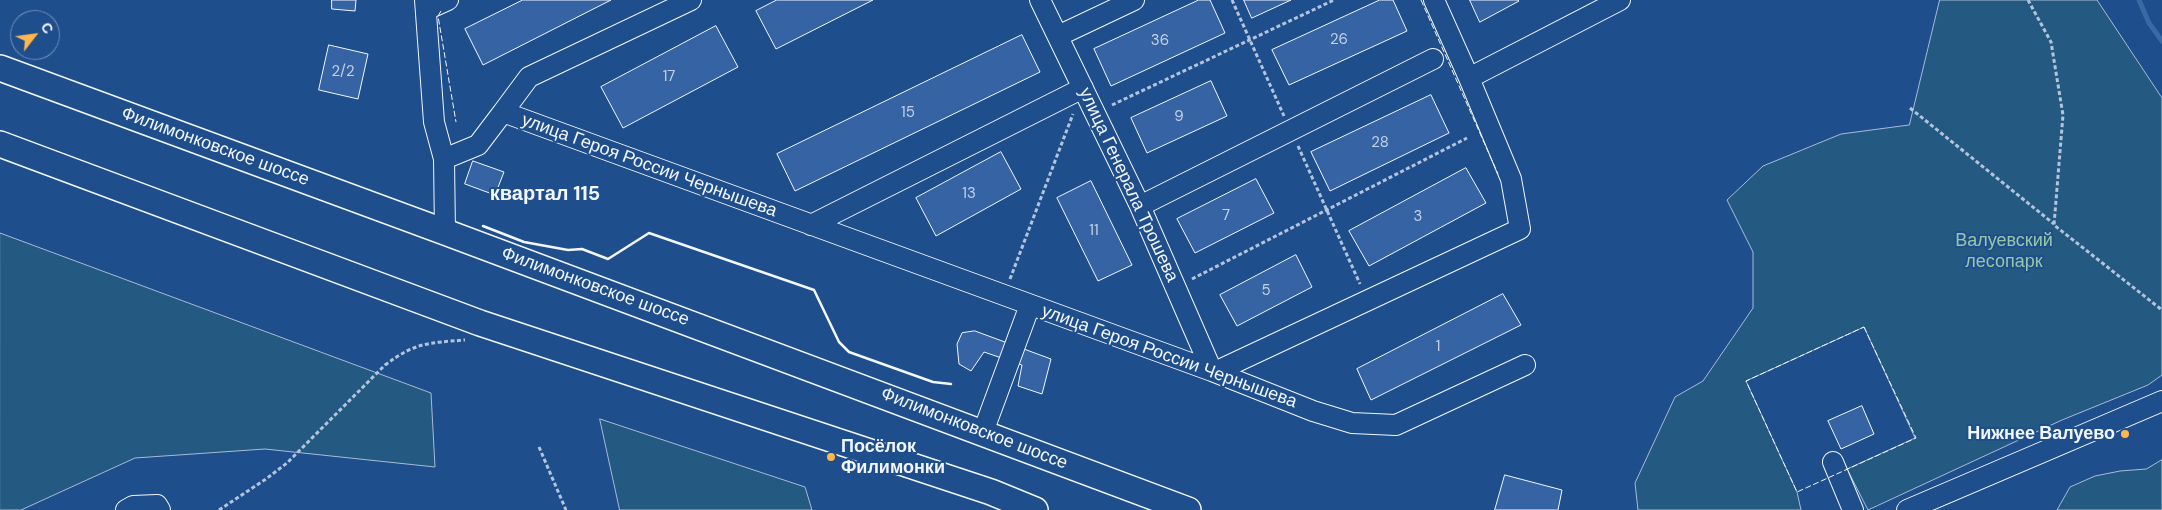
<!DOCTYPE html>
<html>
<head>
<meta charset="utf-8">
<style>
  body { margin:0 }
  #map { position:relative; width:2162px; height:510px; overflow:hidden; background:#1f4e8c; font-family:"DM Sans",sans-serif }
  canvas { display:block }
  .north { position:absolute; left:10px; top:10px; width:50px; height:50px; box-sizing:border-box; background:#1f4e8c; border:1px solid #7391ba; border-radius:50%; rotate:60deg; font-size:14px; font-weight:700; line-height:20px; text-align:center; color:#f2f6ff }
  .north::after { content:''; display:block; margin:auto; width:18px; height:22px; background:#ffb74d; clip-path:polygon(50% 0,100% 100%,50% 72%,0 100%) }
</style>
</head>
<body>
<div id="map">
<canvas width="2162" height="510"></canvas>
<div class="north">С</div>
</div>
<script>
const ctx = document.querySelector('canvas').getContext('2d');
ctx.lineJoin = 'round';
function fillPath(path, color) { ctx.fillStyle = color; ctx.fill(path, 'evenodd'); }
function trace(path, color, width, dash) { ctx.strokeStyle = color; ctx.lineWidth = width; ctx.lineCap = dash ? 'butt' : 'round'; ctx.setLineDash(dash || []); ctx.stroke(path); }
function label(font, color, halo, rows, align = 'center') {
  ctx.font = font + ' "DM Sans",sans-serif'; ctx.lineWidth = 4; ctx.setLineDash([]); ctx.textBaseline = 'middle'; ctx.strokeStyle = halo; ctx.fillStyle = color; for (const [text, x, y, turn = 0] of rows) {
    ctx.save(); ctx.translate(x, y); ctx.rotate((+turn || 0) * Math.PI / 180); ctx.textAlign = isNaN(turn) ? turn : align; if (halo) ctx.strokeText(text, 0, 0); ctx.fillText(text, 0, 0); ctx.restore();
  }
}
const green = new Path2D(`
  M1940,0h157l65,98v277l-14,10 -86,35 -194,90 -21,-41 68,-31 -51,-111 -118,54 51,111 4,18h-163l-3,-27 40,-86 28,-16 50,-73v-56l-26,-52 36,-34 78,-32 68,-9z
  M0,233l431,160 4,74 -170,-18 -130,9 -114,52h-21z
  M600,419l205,68 7,23h-192z
  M2162,460v50h-105l13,-23 25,-11 25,-5 26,-2z`);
fillPath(green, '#245a82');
trace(green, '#a8bbd7', 1);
trace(new Path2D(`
  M2139,0l10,23 13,18`), '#3b69a3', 5);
const building = new Path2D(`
  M332,0h24l-1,11 -23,-2z
  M523,0h88l-128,65 -18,-36z
  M777,0h96l-97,49 -20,-38z
  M1199,0h11l15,33 -114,53 -17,-37z
  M1244,0h47l-39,18z
  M1380,0h13l14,31 -118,54 -17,-35z
  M1470,0h48l1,1 -39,21z
  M716,26l22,41 -115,61 -22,-41z
  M1022,35l18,37 -245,119 -18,-37z
  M329,45l39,9 -10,45 -39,-9z
  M1211,81l16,35 -80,37 -16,-35z
  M1431,95l18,38 -119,58 -19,-39z
  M1001,152l20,37 -85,47 -20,-38z
  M473,161l31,11 -9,23 -30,-11z
  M1466,168l20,35 -117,63 -20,-35z
  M1256,179l18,34 -79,40 -18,-34z
  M1091,181l41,84 -34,16 -41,-83z
  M1296,255l16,32 -75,39 -17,-31z
  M1503,294l18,31 -150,75 -14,-31z
  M975,331l76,28 -9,35 -24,-8 4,-21 -38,-13 -13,19 -12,-7 -2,-20 5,-11z
  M1862,406l12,28 -33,15 -13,-28z
  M1505,475l57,15 -4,20h-63z`);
fillPath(building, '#3563a3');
trace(building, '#f2f6ff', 1);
const minor = new Path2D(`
  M425,0l9,122 10,37 1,73
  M1040,0l100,206 72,165
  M426,10l22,-10
  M1058,36l76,-36
  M1469,78l151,-78
  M503,112l26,-35 162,-77
  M444,159l34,-14 25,-33 709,259 101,40 39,12 44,2 129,-60
  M1140,206l293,-147
  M811,225l272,-137
  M1215,372l305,-143 -9,-50 -42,-101 -35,-78
  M983,432l47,-127
  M1833,462l20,48
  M126,510l7,-4 24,-1 3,5
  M1907,510l255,-109`);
const major = new Path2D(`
  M0,68l445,164 743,278
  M0,144l480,179 511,169 44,18`);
trace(minor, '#f2f6ff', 22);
trace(major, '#f2f6ff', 28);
trace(new Path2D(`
  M1232,0l52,116
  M2028,0l23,42 12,73 -9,110 108,85
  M1112,105l222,-105
  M1910,108l144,116
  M1298,146l62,138
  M1010,279l63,-165
  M1192,279l275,-141
  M539,447l27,63
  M219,510l47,-31 21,-16 98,-98c31,-23 43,-22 80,-25`), '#b3c4dc', 3, [4, 2.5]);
trace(minor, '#1f4e8c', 20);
trace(major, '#1f4e8c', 25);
trace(new Path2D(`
  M1421,0l77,174
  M441,11l-3,5 18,106
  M1864,327l52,111 -119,54 -51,-111z`), '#f2f6ff', 1, [6, 2.5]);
trace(new Path2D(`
  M483,226l41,16 44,8 14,-1 26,10 41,-26 165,57 25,52 10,10 84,30 18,2`), '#f2f6ff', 2.5);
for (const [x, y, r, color] of [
  [2125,434,5,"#ffb74d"],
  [831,457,5,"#ffb74d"]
]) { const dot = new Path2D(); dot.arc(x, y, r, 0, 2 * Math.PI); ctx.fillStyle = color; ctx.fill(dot); trace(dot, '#1f4e8c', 2); }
label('15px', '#c3d1e8', null, [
  ["26",1339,40],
  ["36",1160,41],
  ["2/2",343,72],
  ["17",669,77],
  ["15",908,113],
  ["9",1179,117],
  ["28",1380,143],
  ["13",969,194],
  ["7",1226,216],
  ["3",1418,217],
  ["11",1094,231],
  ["5",1266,291],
  ["1",1438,347]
]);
label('18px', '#f2f6ff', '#1f4e8c', [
  ["Филимонковское шоссе",215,147,20],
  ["улица Героя России Чернышева",649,166,20],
  ["улица Генерала Трошева",1128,185,65],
  ["Филимонковское шоссе",595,287,20],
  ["улица Героя России Чернышева",1169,357,20],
  ["Филимонковское шоссе",974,429,21]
]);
label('18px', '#97c8a6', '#1f4e8c', [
  ["Валуевский",2004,241],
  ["лесопарк",2004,262]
]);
label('bold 18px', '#f2f6ff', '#1f4e8c', [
  ["Нижнее Валуево",2115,434],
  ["Посёлок",841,447,"left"],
  ["Филимонки",841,468,"left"]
], 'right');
label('bold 20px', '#f2f6ff', '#1f4e8c', [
  ["квартал 115",545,195]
]);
</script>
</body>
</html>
